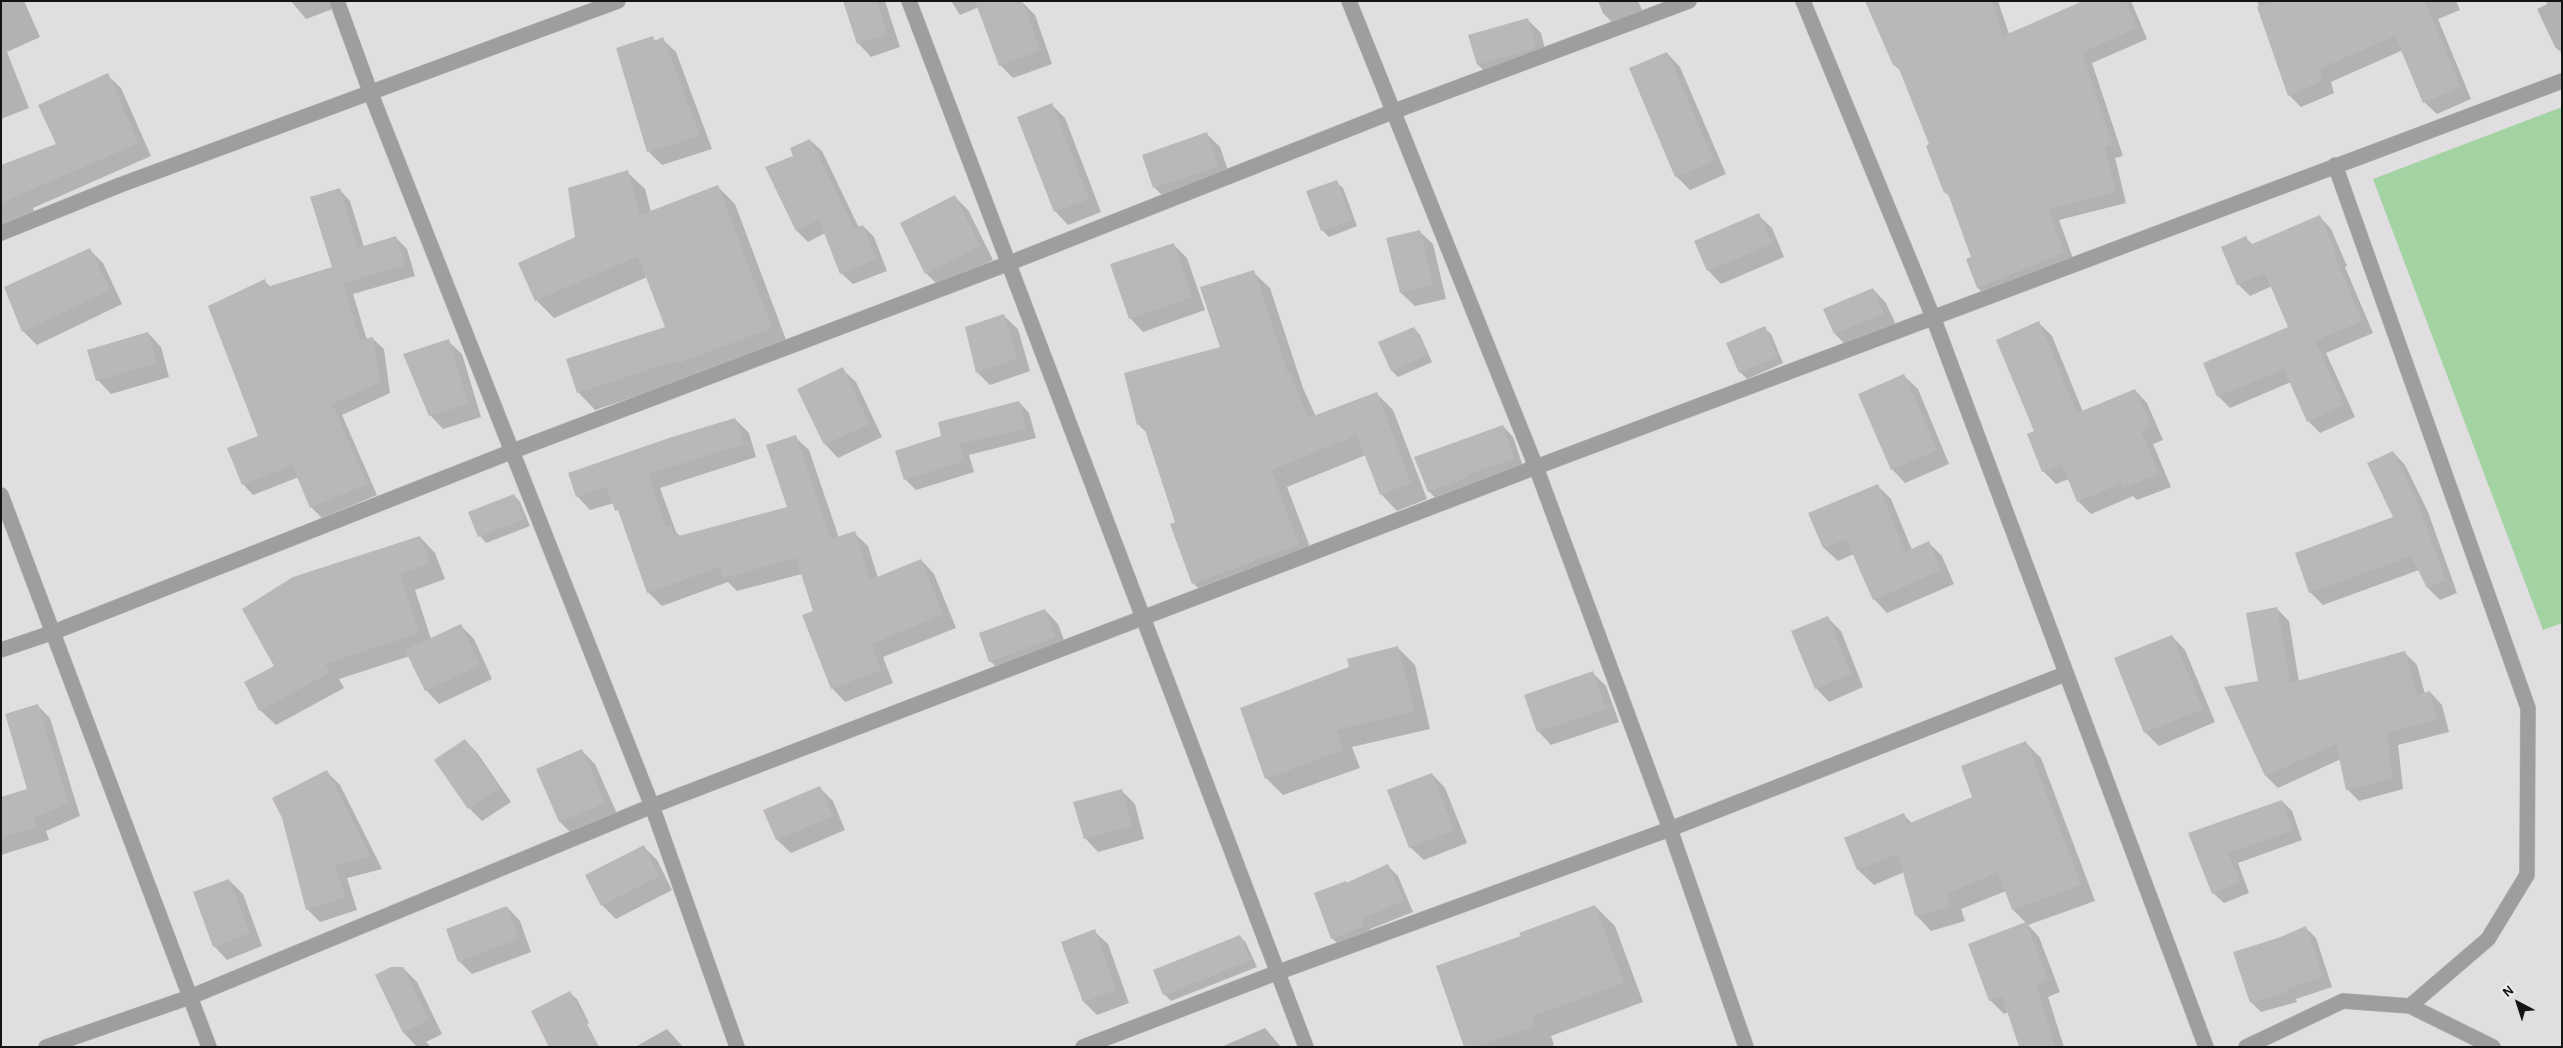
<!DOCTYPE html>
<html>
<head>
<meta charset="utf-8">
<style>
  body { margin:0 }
  #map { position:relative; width:2563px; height:1048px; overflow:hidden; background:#e0dee0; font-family:"Alegreya Sans",sans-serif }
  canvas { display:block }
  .frame { position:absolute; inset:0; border:2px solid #151415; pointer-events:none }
  .north { position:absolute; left:2493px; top:978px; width:50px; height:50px; -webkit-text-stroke:4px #eeebed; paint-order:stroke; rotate:320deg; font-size:14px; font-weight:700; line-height:20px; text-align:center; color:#151415 }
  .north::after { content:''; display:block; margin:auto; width:18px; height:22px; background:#151415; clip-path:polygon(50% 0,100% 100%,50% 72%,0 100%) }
</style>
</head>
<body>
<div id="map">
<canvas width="2563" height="1048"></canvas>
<div class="frame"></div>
<div class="north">N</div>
</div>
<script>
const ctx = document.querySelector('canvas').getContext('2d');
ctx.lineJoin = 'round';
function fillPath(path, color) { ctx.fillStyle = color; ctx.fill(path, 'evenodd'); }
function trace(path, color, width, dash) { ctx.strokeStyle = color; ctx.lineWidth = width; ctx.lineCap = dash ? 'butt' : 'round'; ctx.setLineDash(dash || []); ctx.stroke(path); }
fillPath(new Path2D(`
  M2562,107v516l-19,7 -170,-451z`), '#a3d3a3');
fillPath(new Path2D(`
  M1,1h23l16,36 -33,15 22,56 -28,11z
  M291,1h45l2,6 -32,12z
  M844,1h41l15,46 -29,10 -13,-14z
  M951,1h34l1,3 -26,11z
  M1021,1l14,14 17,49 -39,14 -13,-13z
  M1598,1h40l6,13 -28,12 -13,-13z
  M1866,1h132l11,33 77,-33h45l16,38 -55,24 31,93 -8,2 11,45 -67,17 16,44 -86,35 -11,-11 -10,-28 5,-2 -21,-59 -7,-7 -15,-47 -28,-73 -8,-7z
  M2257,1h199l4,9 -22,9 33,80 -34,15 -13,-12 -21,-52 -72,32 3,11 -33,14 -12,-12z
  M2546,1h16v52l-7,-6 -18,-38 10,-5z
  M1527,19l14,14 7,29 -56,16 -14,-13z
  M652,38l4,3 6,-2 14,13 36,97 -50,16 -14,-14z
  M1667,53l13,14 46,107 -36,16 -14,-14z
  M107,75l14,13 30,68 -118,52 6,17 -38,14v-73l56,-21z
  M1052,105l13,13 36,94 -33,13 -13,-14z
  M1207,134l13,13 11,32 -64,21 -13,-13z
  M810,140l12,11 37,77 4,-2 11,11 13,34 -34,13 -12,-11 -16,-40 -17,9 -11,-11 -30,-63 28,-11z
  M627,172l18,17 6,23 67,-25 17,17 53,141 -193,65 -17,-18 88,-64 -19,-51 -93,41 -17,-17 -17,-38 56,-25z
  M1336,182l7,6 14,38 -28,11 -7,-7z
  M340,190l10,11 14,46 32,-9 11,11 8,27 -62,18 14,46 6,-1 11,10 6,44 -48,22 35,80 -55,23 -10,-10 -13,-31 -46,18 -10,-11 17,-47 4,-156 7,6 62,-19z
  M955,197l13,13 25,50 -54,26 -13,-13z
  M1758,215l14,13 12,29 -63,27 -13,-14z
  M2320,217l11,12 16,37 -2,1 28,66 -47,20 29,64 -35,16 -12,-12 -17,-39 -61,26 -12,-12 72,-68 -18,-42 -22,10 -12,-12 8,-46 7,7z
  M1419,231l14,13 13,55 -31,7 -14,-13 -13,-54z
  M1173,244l14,14 18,52 -62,22 -13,-14z
  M90,250l13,13 19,41 -85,41 -14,-14z
  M1253,272l17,16 33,100 13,29 60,-24 17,17 34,89 -30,12 -16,-17 -15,-39 -79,32 28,73 -105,40 -16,-16 -22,-59 4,-2 -28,-89 -9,-9 83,-77z
  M1873,289l13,14 11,24 -49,20 -13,-13z
  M1004,316l14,13 12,42 -40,14 -13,-13z
  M2039,323l13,13 31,76 52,-22 12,13 16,37 -10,4 18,43 -34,13 -4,-4 -42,18 -13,-13 -9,-22 -13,5 -13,-13 -7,-40z
  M1414,328l6,7 12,27 -34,15 -6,-6 -12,-28z
  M1764,328l7,6 12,29 -36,16 -7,-7z
  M148,333l13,14 8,30 -58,17 -13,-14z
  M448,341l14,13 19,63 -38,12 -13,-14z
  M842,369l14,13 26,55 -44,21 -13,-14z
  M1904,376l14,13 31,75 -44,19 -13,-14z
  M1019,402l10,11 7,25 -67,17 5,17 -58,18 -11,-11 38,-42z
  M735,419l14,14 7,24 -96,31 16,44 5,5 108,-29 6,-71 14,13 30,88 15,-5 14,13 10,32 43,-18 13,14 22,54 -73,29 10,26 -48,19 -13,-14 -18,-76 -12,-38 -65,17 -9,-9 -66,24 -14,-14 -27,-77 -7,-12 -24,7 -13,-14z
  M1503,426l10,11 11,32 -85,33 -10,-11z
  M2393,452l12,13 23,47 29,81 -17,7 -12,-12 -9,-18 -96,35 -13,-13 85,-74z
  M1877,485l14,14 21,51 17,-7 13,13 12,28 -67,29 -13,-14 -20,-45 -16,7 -14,-13 -14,-34z
  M514,495l6,7 10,24 -44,17 -6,-7z
  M420,537l15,16 10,26 -30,11 16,49 29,-14 14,14 18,40 -53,25 -13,-14 -16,-34 -71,23 5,9 -68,37 -16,-15 15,-43z
  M2277,609l12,12 10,61 106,-29 12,12 8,29 5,-2 12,13 7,27 -51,13 5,44 -44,12 -12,-12 -6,-30 -63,29 -12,-12 -7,-94z
  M1045,610l13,14 10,27 -64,23 -14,-13z
  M1827,617l14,14 22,56 -34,15 -13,-14z
  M2172,636l13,14 30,72 -56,24 -14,-14z
  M1398,648l17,17 15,64 -78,18 8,21 -77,27 -17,-17 85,-110z
  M1592,672l14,14 13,36 -68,23 -13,-14z
  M37,705l13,13 30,98 -34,15 3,9 -48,15v-56l28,-9z
  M465,740l13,14 33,48 -29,19 -13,-13z
  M2026,743l15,15 54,143 -67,24 11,12 21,55 -12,5 16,50h-44l-11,-35 -5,2 -14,-14 36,-77 -13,-13 -7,-19 -45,18 4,12 -34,10 -15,-16 -12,-43 -30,13 -16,-15 -13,-32 58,-24 9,9 62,-25z
  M581,750l14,14 23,52 -45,19 -13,-13 -23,-52z
  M327,772l13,13 42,84 -35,9 10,32 -37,12 -13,-13z
  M1432,774l13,14 22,55 -43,17 -14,-13z
  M819,787l14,14 12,29 -54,23 -14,-13 -12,-29z
  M1121,790l14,14 9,35 -46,13 -13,-14z
  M2282,801l10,10 10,29 -64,23 11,30 -25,10 -11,-10 -23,-59z
  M644,847l13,13 15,30 -56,29 -14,-14z
  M1388,866l10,10 15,36 -43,17 3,7 -31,12 -10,-10 13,-56 2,2z
  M229,880l14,14 19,52 -35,14 -13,-14z
  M1595,906l20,20 28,76 -92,34 3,9 -4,2h-85l57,-110z
  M507,907l13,14 11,31 -59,22 -13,-13z
  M2306,928l10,10 16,49 -36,12 1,3 -36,10 -10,-10 28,-62z
  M1094,931l14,13 21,59 -32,12 -13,-13z
  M1240,936l6,7 11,24 -86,34 -7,-7z
  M403,968l14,14 25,52 -16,8 5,5h-14l-13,-14 -27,-57z
  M570,993l7,6 12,24 -37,19z
  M1265,1028l16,19h-60z
  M667,1029l16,18h-48z`), '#0003');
fillPath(new Path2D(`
  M843,1h34l10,33 -30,10z
  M975,1h47l18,49 -41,16z
  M1865,1h127l11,35 80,-35h43l11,27 -55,24 31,93 -8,2 11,45 -68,17 16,44 -87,35 -11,-29 5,-2 -24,-66 -3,2 -18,-47 3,-2 -32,-80 -4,1z
  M2275,1h150l35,86 -37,16 -28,-67 -76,33 3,12 -34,15 -31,-89z
  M1528,18l8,30 -59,17 -9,-30z
  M653,36l1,5 9,-4 37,99 -53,16 -31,-104z
  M1667,52l47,109 -39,16 -46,-109z
  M108,73l30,70 -137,60v-38l55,-21 -18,-39z
  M1052,103l37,96 -35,13 -37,-95z
  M1207,132l11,34 -65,22 -11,-33z
  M810,139l44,89 9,-3 13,34 -36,15 -21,-54 -23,11 -31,-64 28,-11 -3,-8z
  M628,170l12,45 78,-30 54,143 -94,35 -1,-3 -100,33 -11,-34 99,-32 -27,-71 -103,45 -17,-38 57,-26 -7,-49z
  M1337,180l14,40 -30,11 -15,-40z
  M340,188l17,60 39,-12 9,29 -62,18 17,57 13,-3 7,45 -48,22 35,80 -57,24 -18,-43 -50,20 -15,-37 31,-12 -50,-130 57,-27 2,8 65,-20 -22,-70z
  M955,195l25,51 -55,28 -25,-51z
  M1759,213l13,31 -65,27 -13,-30z
  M2320,215l16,39 -2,1 28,66 -47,20 29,64 -37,17 -23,-53 -67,28 -14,-34 85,-36 -23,-54 -28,12 -16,-38 25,-11 4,9z
  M1420,230l13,55 -33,8 -14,-55z
  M1174,243l18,54 -63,22 -19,-55z
  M90,248l20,42 -88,42 -18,-45z
  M1254,270l34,104 2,-1 18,45 69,-26 34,91 -31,12 -23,-60 -86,35 28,74 -107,40 -22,-60 5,-2 -32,-98 -6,1 -13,-52 96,-26 -20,-60z
  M1873,288l11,25 -50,21 -11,-25z
  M1004,314l13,44 -41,15 -11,-46z
  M2039,321l38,92 58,-24 16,38 -10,4 18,43 -36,14 -2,-5 -44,19 -15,-38 -20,8 -15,-38 7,-3 -38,-91z
  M1765,326l12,31 -38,16 -13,-30z
  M1414,327l13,28 -36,16 -13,-29z
  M148,332l9,31 -61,18 -9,-31z
  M449,339l19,65 -39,12 -26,-62z
  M843,367l26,57 -45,21 -27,-56z
  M1904,374l33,76 -46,20 -33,-76z
  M1019,401l7,27 -67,16 5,17 -60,19 -9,-29 46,-15 -3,-14z
  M735,418l9,26 -96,30 18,53 5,-2 4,12 112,-30 -21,-62 30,-10 35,104 24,-8 15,49 51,-21 22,55 -72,30 10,26 -50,19 -29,-74 11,-4 -17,-53 -73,20 -3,-11 -73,26 -29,-83 -3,1 -8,-24 -31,10 -8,-24 101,-35z
  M1503,425l11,34 -45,15v2l-41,16 -14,-35z
  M2393,451l23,48 30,81 -19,8 -16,-32 -102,37 -14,-40 98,-36 -26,-54z
  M1878,484l27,68 24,-11 12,29 -68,30 -27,-61 -23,9 -15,-35z
  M514,494l10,25 -46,18 -10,-25z
  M420,536l10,27 -30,11 19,59 -94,31 5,8 -71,39 -15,-29 30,-16 -32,-57 51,-32z
  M2277,607l13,76 115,-32 12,44 13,-4 7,29 -50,13 5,45 -46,12 -10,-46 -71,32 -41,-89 34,-6 -12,-68z
  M1045,609l10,28 -66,25 -10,-29z
  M1828,616l23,58 -36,15 -24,-58z
  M461,624l19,41 -55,26 -20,-41z
  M2172,635l31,74 -59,24 -30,-75z
  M1398,646l16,65 -78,19 7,20 -78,29 -25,-71 109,-41 -2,-8z
  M1593,671l13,38 -69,23 -13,-37z
  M38,704l30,99 -34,15 2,9 -35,11v-41l26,-8 -22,-75z
  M465,739l34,49 -31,21 -34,-49z
  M2026,741l55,144 -69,25 -14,-38 -52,22 5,12 -36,10 -17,-62 -41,16 -13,-32 60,-25 4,11 64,-27 -11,-31z
  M582,749l23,54 -46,19 -23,-53z
  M327,770l43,86 -35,10 10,31 -39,13 -24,-92 -10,-20z
  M1432,773l22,57 -45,18 -22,-58z
  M820,786l13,30 -57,24 -13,-30z
  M1122,789l10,37 -48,13 -11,-37z
  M2282,800l11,30 -65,23 12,29 -28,12 -24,-61z
  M644,845l15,31 -58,30 -16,-31z
  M1388,864l16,37 -43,18 3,7 -33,13 -17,-46 32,-12v2z
  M229,879l21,54 -37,14 -20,-55z
  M1595,905l29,78 -92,33 3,10 -60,21h-11l-28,-81 85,-30 -2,-3z
  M507,906l12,33 -61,23 -12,-33z
  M2026,922l22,57 -12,5 19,63h-36l-17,-51 -13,5 -21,-57z
  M2306,926l17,51 -37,12 1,3 -37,11 -17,-51 45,-14z
  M1095,929l21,61 -33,12 -22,-60z
  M1240,935l11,25 -88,35 -10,-25z
  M391,967h12l26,53 -26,13 -28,-58z
  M570,991l29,56h-50l-18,-36z`), '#bab7ba');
const minor = new Path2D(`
  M337,1l34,93 281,712 85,241
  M909,1l397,1046
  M1349,1l187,466 134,362 76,218
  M1803,1l130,316 273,730
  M2335,165l193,543 -1,167 -39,64 -78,67
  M1,233l119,-48 498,-184
  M1,495l208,552
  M1,650l53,-18 459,-181 494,-187 385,-152 297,-111
  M46,1047l144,-50 462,-191 884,-339 1026,-386
  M1083,1047l193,-74 394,-144 395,-155
  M2246,1047l97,-46 67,5 83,41`);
trace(minor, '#bbbabb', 16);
trace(minor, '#9f9e9e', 15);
</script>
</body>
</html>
